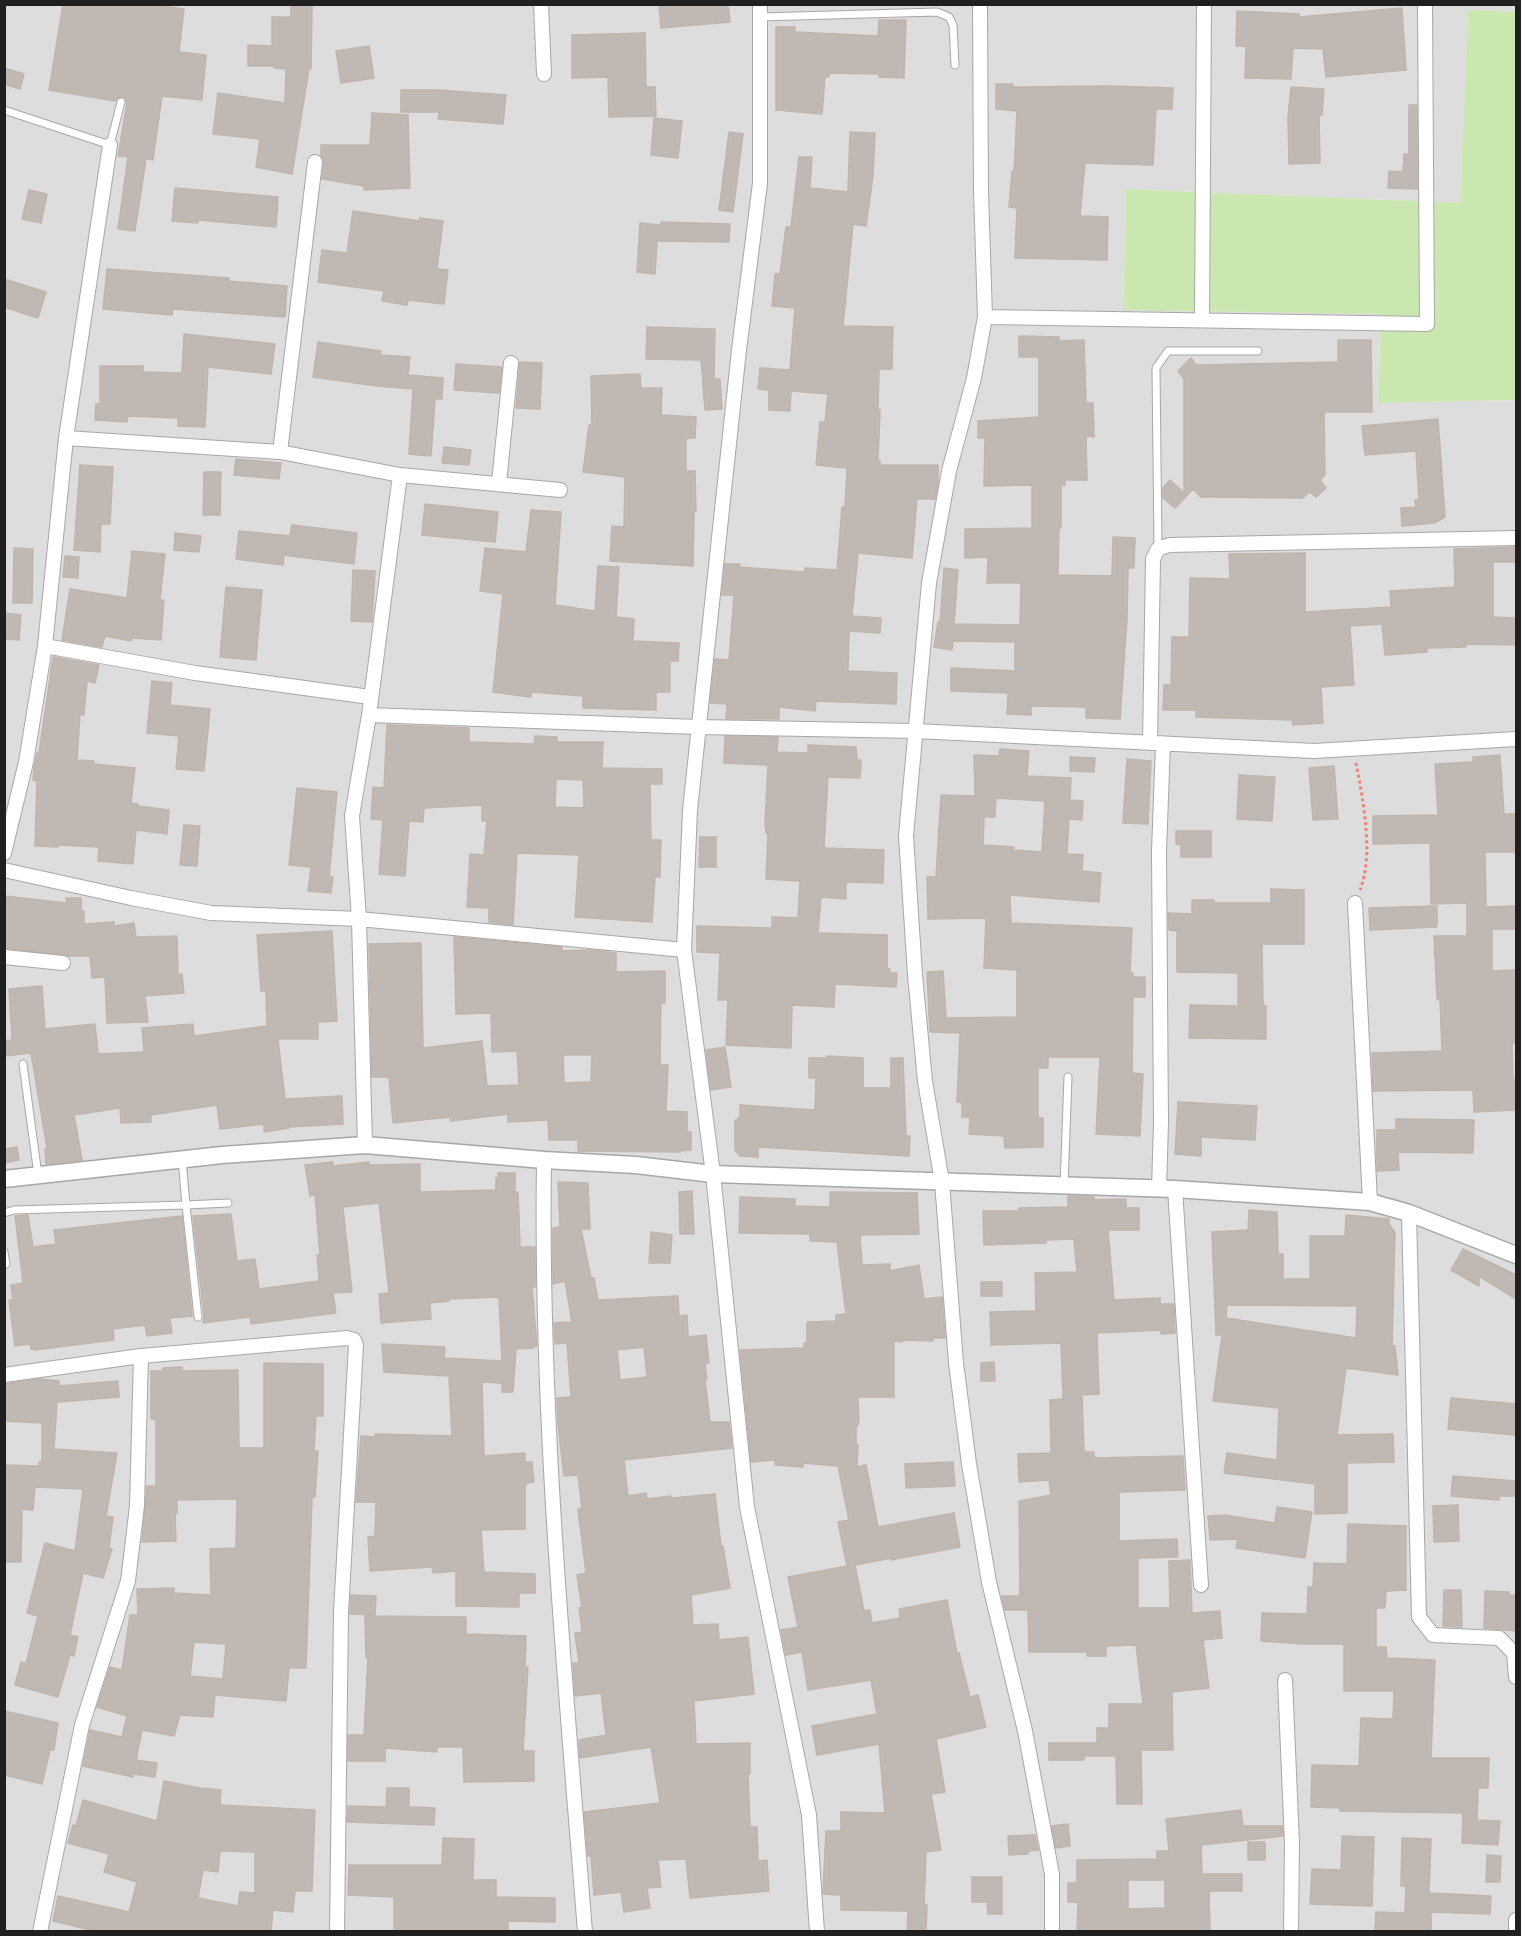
<!DOCTYPE html>
<html>
<head>
<meta charset="utf-8">
<style>
  body { margin:0 }
  #map { position:relative; width:1521px; height:1936px; overflow:hidden; background:#f0ede7; font-family:Raleway,sans-serif }
  canvas { display:block }
  .frame { position:absolute; inset:0; border:6px solid #202020; pointer-events:none }
</style>
</head>
<body>
<div id="map">
<canvas width="1521" height="1936"></canvas>
<div class="frame"></div>
</div>
<script>
const ctx = document.querySelector('canvas').getContext('2d');
ctx.lineJoin = 'round';
function fillPath(path, color) { ctx.fillStyle = color; ctx.fill(path, 'evenodd'); }
function trace(path, color, width, dash) { ctx.strokeStyle = color; ctx.lineWidth = width; ctx.lineCap = dash ? 'butt' : 'round'; ctx.setLineDash(dash || []); ctx.stroke(path); }
fillPath(new Path2D(`
  M5,5h1511v7l-48,-2 -8,193 -334,-14 -3,120 258,5 -3,89 138,-3v1531l-1511,1z`), '#dedddd');
fillPath(new Path2D(`
  M1468,10l48,2v388l-138,3 3,-89 -258,-4 3,-121 334,14z`), '#cbe7b0');
const building = new Path2D(`
  M63,4h84l37,5 -5,43 27,3 -4,45 -40,-4 -9,64 -7,-1 -11,72 -17,-2 10,-72 -10,-1 9,-53 -2,-5 -6,-1 -4,4 -66,-11z
  M659,4h69l2,18 -69,6z
  M291,5h21l-1,64h-2l-17,105 -36,-7 4,-28 -47,-5 5,-41 67,10 1,-34 -12,-1v-2h-26v-21l24,1v-29h19z
  M1402,8l4,62 -80,7 -3,-28 -30,-1 -2,31 -46,-1 1,-32h-10l1,-35 62,3v3z
  M879,20h27l-2,58 -25,-1v-3l-50,-1v4h-4l-3,37 -46,-4v-83h19v5l83,4z
  M645,33l1,54h9l1,29 -47,1 -1,-40 -36,1v-43z
  M369,46l5,32 -33,5 -5,-32z
  M4,68l20,6 -4,15 -16,-5z
  M996,84h17v3l96,-1 64,2 -1,21h-16l-3,56 -68,-2 -5,53 28,1 -1,43 -92,-2 2,-50 -8,-1 3,-36 2,1 3,-61 -21,-2z
  M1291,87l33,2 -2,26h-3l1,48 -31,1 -1,-46z
  M401,90h37l68,5 -3,29 -65,-5 1,-7h-38z
  M1409,105h8v84l-29,-1 1,-17 14,1 1,-18h5z
  M372,113l36,2 2,73 -46,2v-4l-42,-7 2,-16 -3,-8v-10h49z
  M654,118l28,3 -4,37 -27,-3z
  M729,132l14,2 -10,78 -14,-2z
  M850,132l25,1 -2,43 -7,50 -13,-2 -10,102 50,1 -1,42h-13l-1,41h2l-2,51h2v4h58v18l-3,16h-18l-5,59 -54,-5 -6,63 29,2 -1,15 -31,-2 -1,40 49,2 -1,31 -80,-3 -1,10 -36,-4v12h-53l1,-15 -17,-1 5,-44 14,1 5,-65h-12l3,-31h15l-1,3 65,5 1,-4 32,2 5,-63h3l2,-39 -31,-3 4,-43h5l3,-28 -37,-3 -1,20 -21,-1v-20l-11,-1 2,-21 30,2 5,-62 -23,-2 3,-32h5l6,-47h5l8,-70h13l-2,31 38,4z
  M175,188l103,9 -2,30 -78,-7v3l-26,-2z
  M29,190l18,4 -6,29 -19,-4z
  M353,211l67,10v-3l23,3 -6,48 11,1 -4,34 -36,-4 -1,5 -25,-4 2,-10 -66,-9 4,-32 25,3z
  M661,222l69,2 -1,18 -72,-1 -2,33 -18,-2 3,-49 21,2z
  M107,269l122,9v3l58,5 -2,31 -112,-8 -1,6 -69,-6z
  M4,279l42,13 -8,26 -34,-11z
  M647,327l68,2 -1,50h6l2,30 -17,1 -4,-50 -55,-1z
  M184,334l91,10 -4,30 -63,-7 -3,60 -27,-1v-8l-50,-2 -1,6 -32,-2 1,-16h4v-38h43v6l39,1z
  M1019,336l40,1v4l25,-1 2,63h7l1,34 -8,-1 1,44h-22v5h-4v43h-2l-1,47 54,1 1,-39 22,1 -1,30h-6l-1,51 -7,100 -34,-1v-11l-55,-1v9l-24,-1 1,-21 -57,-2v-23l64,3v-29l-62,-1 -1,9 -18,-3 4,-25h2l4,-54 14,2 -4,54 66,1 1,-42h-34l1,-26 -23,1v-29l67,-1v-43l-48,1 1,-48h-7v-17l61,-4v-60h-20z
  M1338,340h33l1,72h-48l1,63 -5,5 6,8 -10,9 -7,-5 -6,6 -102,-1 -8,-8 -18,19 -12,-10v-10l7,-8 14,13v-114l-6,-8 13,-13 5,7 142,-3z
  M318,342l63,9 -1,4 30,2 -2,18 35,3 -1,21h-7l-4,57 -22,-2 4,-65 -36,-3 -64,-9z
  M520,362l22,1 -2,46 -24,-1z
  M456,364l46,3 -3,26 -45,-3z
  M640,374l1,14h21l-1,27 35,2 -1,21h-9v33h9l1,40h-2l-1,55 -83,-5 2,-35 12,1 1,-50 -42,-5 6,-47 3,1 -1,-50z
  M1438,419l7,98 -11,6 -32,3 -1,-18 15,-1 -1,-7h4l-3,-49 -51,4 -3,-29z
  M444,447l27,3 -2,15 -27,-2z
  M236,459l45,4 -2,16 -45,-4z
  M80,465l33,2 -3,57h-9l-1,28 -26,-2z
  M204,472h17l-1,43h-17z
  M425,504l73,8 -3,30 -73,-7z
  M531,510l30,2 -6,93 40,6 3,-45 21,1 -3,50 18,2 -1,22 46,2 -1,18h-8v31h-14v18l-73,-2v-12l-52,-4v5l-38,-5 10,-98 -23,-3 5,-43 41,4z
  M292,525l65,8 -3,31 -70,-9 -1,10 -47,-6 3,-28 51,5z
  M175,533l26,3 -2,16 -25,-2z
  M1516,547v15h-23v55l23,1v27l-50,-1v3l-39,1v4l-42,3 -3,-31 -32,2 4,59 -33,2 2,36 -30,2 -1,-5 -96,-3v-7h-33l1,-25h7l1,-48h17l1,-59 40,1 -1,-25 76,-1v59l86,-5 -1,-16 65,-4 -1,-38z
  M14,548l19,1 -1,54h-19z
  M132,551l33,3 -5,46h4l-3,40 -29,-2 -1,3 -26,-5 -3,11 -40,-7 8,-51 57,9z
  M65,556l14,1 -1,21 -15,-1z
  M353,570l22,1 -3,51 -21,-1z
  M226,587l36,3 -6,70 -36,-3z
  M4,613l17,2 -2,25 -15,-1z
  M53,657l46,8 -4,18 -8,-2 -3,34 -4,-1 -3,46 17,1v3l41,4 -4,35 7,1v2l31,4 -2,24 -31,-4 -3,34 -35,-3 1,-14 -41,-2v2l-23,-1 2,-65 -4,-1 1,-12 3,-15h2z
  M152,681l20,2 -2,22 40,4 -6,62 -28,-2 3,-33 -32,-3z
  M387,725l82,3v14l65,2 1,-8 22,1v5h46l-1,26 60,1v15h-12l1,56h10l-1,37h-5l-3,45 -77,-5 4,-62 -62,-2 -4,72 -24,-3v-14l-22,-1 3,-53 14,1 3,-34h-5v-16l-58,3 -1,14 -14,-1 -4,55 -26,-2 4,-54 -12,-1 2,-32 11,1zM556,779l27,1 1,28 -29,-1z
  M725,736l53,1 -1,15 31,1v-8l48,2 1,13h4l-1,18 -32,-1 -4,71 60,2 -1,33 -37,-1v17l-25,-2 -3,36 69,2v34h3v4h7l-1,14 -61,-3 -1,23 -42,-2 -1,43 -65,-3 2,-45h-10l2,-47 -23,-1v-26l75,2v-11l26,1 2,-37 -34,-2 2,-46h-2l-1,-10 3,-58 -44,-2z
  M1000,749l29,2 -2,25 44,2 -1,22 13,1 -1,19 -13,-1 -2,35 16,1 -1,16 19,2 -2,29 -89,-7 1,28 121,5 -2,45h3v4h12v20h-12l-1,76 11,1 -3,62 -44,-2 4,-77h-52v11h-10v50h5v29l-38,1 -1,-12 -35,-2 1,-17h-8v-15h-5l3,-69 -30,-1 -3,-60 16,-1 3,47 71,-1v-47l-33,-2 2,-50 -58,1 -1,-42h9l5,-82 34,1 -1,-41 25,1zM996,798l49,3 -3,51 -29,-2 1,-3 -31,-2 1,-28h11z
  M1500,755l4,59h12v38h-31l1,55 30,-1v23h-24v42l24,-1v73h-4l1,36h3v31l-42,2 -1,-22 -100,1 -1,-38 70,-2 -2,-52h-3l-3,-63h33v-33l-36,1 -1,-61 -57,1v-28l65,-1 -3,-51 38,-2v-5z
  M1070,757l25,1 -1,14 -24,-1z
  M1127,759l24,2 -3,63 -25,-1z
  M1334,766l4,53 -25,1 -4,-52z
  M1239,775l36,2 -3,44 -35,-2z
  M297,788l40,4 -8,85h4l-2,16 -23,-2 3,-24 -22,-2z
  M184,825l16,1 -3,40 -17,-1z
  M1176,831h35v26h-30v-12l-5,-1z
  M700,837h16v30h-17z
  M1271,889l33,1v54h-42l1,62h3v33l-77,-1 1,-33 48,1v-33l-61,-1v-41l-8,-1 -1,-17 24,1v-14h22v3h57z
  M4,896l63,7 -1,-5h15v13h3v13l30,-2v4l20,-3 2,14 41,-1 1,39 4,-1 2,19 -39,3 3,26 -41,1 -2,-46 -13,1 -2,-22h-21l-65,-8z
  M1437,906v21l-67,3 -1,-22z
  M332,931l5,90 -19,1v17h-40l7,60 57,-3 1,28 -54,3v1l-25,4v-8l-44,5 -3,-24 -66,10v7l-30,1 -1,-15 -46,7 8,45 -36,4 -1,-15 2,-1 -16,-95 -27,3v-15l8,-1 -3,-51 33,-3 3,43 50,-5 3,30 46,-2 -2,-24 51,-4 1,12 73,-10 -1,-35h-5l-4,-56z
  M454,937l108,10v4l30,-1 24,3v19l49,-1v32h-4l-1,62h8l-2,46 21,1v20h4v18l-11,1v1l-102,-1v-11h-29l-1,-20 -40,2v-8l-57,7 -1,-4 -57,6 -4,-46h-17l-3,-133 52,-1 2,105 59,-7 5,45 32,-1 -2,-34 -25,1 -1,-39 -35,1zM563,1055h29l-1,27 -27,1z
  M725,1047l6,40 -20,3 -5,-40z
  M827,1056l36,2v30h28v-30h12l3,78h4l-1,20 -151,-9v10l-18,-1 -5,-6v-29l5,-4v-12l75,5 1,-32h-7v-20h18z
  M1178,1102l79,4 -2,34 -54,-3v19l-26,-2z
  M1396,1119l78,1 -1,33 -75,-1 1,18 -22,1v-41h19z
  M17,1147l2,13 -15,3v-14z
  M333,1162v4l36,-4v3l51,-1v28l76,-2v-12h2v-5h17v19h3l2,55h15v40l-3,1 5,58h-3v2l-18,1 -3,43h-11v-9l-20,-1 2,74 41,-3v9h7l2,20 -7,1 -2,3v43l-44,1 3,42 51,2v19h-16v14l-63,-1v-35l-23,2 -1,-6 -62,4 -2,-34 7,-1 1,-34h-20l5,-66 14,1v-3l77,2 -3,-60 -65,-4 -2,-28 63,3 -1,11 58,3 -3,-64 -50,2v2l-19,2 1,16 -50,4 -2,-29 10,-1 -10,-90 -36,4 9,85 -19,1 3,20 -85,11 -1,-7 -47,6 1,-7 -11,-100 38,-2 6,47 18,-2 4,30 60,-8 -2,-26h3l-5,-60 -5,1 -5,-31z
  M558,1182l30,1 2,46h-9l10,49h3l4,22 80,-4 1,20 8,-1 1,22 18,-2 3,28h-4l2,17h-2l5,42h19l3,26 -108,12 4,36 18,-3 1,6 24,-3 1,2 43,-4 6,53 2,-1 7,42 -39,7 2,30 25,-1 1,16 29,-3 6,57 -60,7 2,43 54,-1v31h-2l2,53h7l1,34 9,-1 2,31 -79,7 -4,-39 -28,1 3,27 -14,1 3,20 -26,4 -3,-20 -27,3 -3,-39h-3l-4,-44 76,-9 -9,-56 -71,11 -1,-18 27,-5 -5,-42 -26,3 -2,-33h6l-4,-30 7,-1 -3,-24h3l-5,-33 9,-2 -8,-64h4l-4,-34 -14,1 -6,-52 -1,-26 14,-1 -4,-54 -12,1 -1,-21 18,-1 -7,-41 -12,3v-56l7,-1zM644,1347l3,30 -27,3 -3,-30z
  M692,1191l2,43h-14l-1,-42z
  M830,1192l87,1 2,41 -59,1 2,30 28,-1v7l29,-6 5,34 18,-2 3,41h-12v3l-31,-1v2l-8,-1v56h-36l1,25 -3,6v17h2l-1,22 9,-2 12,62 76,-14 6,34 -69,13v-2l-36,7 9,46 6,-1 2,13 28,-5 -1,-9 48,-9 10,54 2,-1 11,44 8,-2 8,32 -50,12 9,53 -14,2 10,56 -15,2 -2,53h3l-1,27h-19l1,-21 -67,-1v-15l-18,-1 3,-63h15v-19l44,1 -6,-69 -62,11 -5,-29 65,-12 -6,-34 -63,10 -6,-38 -16,3 -5,-25 17,-3 -10,-50 59,-11 -9,-44 11,-2 -11,-54 -35,-3v4l-28,-2v-5l-24,2 -11,-112 64,-2v-5h3v-21l29,-1v-6l10,-1 -9,-72 -27,-1v-7l-71,-1 1,-36 55,2v7l35,1z
  M1068,1196l26,1v3l32,-1v9h13v22h-31l6,70 46,-2v6h14l1,29 -14,1v-4l-64,3 2,61 -17,1 2,57h10v6l89,-2 2,34 -66,2v49l58,-2 1,18 -40,1v50h32l-1,-47 21,-1 2,53 28,-2 2,27 -19,2 6,48 -37,4 1,58h-32l1,54h-25l-1,-48h-32v4h-35v-17h48v-15h12v-24h34l-7,-59 -30,1v10h-19v-4h-58l-1,-42h-23l-3,-12v-2h18l-1,-95 32,-6 -2,-15 -30,2 -1,-28 33,-1 -1,-53 13,-1 -2,-56 -70,2 -1,-33 46,-1 -1,-38 42,-1 -3,-33 -28,1v3l-62,2 -1,-34h35l1,-3 49,-1z
  M1249,1210l28,2 1,42h5v25h27v-43h35l1,-21 43,4v5l6,9 -3,113h3l3,29 -52,-7 -9,67 56,-1 1,28 -47,1v50l-32,1v-30l-91,-11 3,-20 50,7 2,-52 -66,-7 9,-66h-6l-4,-103 36,-2zM1227,1305l130,1 -1,32 -130,-20z
  M28,1215l5,32 23,-3 -2,-14 128,-14 10,100 -22,2 2,15 -25,3 -2,-11 -32,4 1,11 -79,10 -1,-1h-3l-1,-5 -15,2 -6,-46h4l-2,-15 12,-2 -8,-67z
  M651,1232l21,3 -2,28h-21z
  M1463,1249l53,26v24l-37,-23v10l-28,-16z
  M981,1282h21v14h-21z
  M994,1362l1,19h-14v-18z
  M264,1363l59,1v52h-7l-2,35h4l-3,46h-3l-6,171h-17l-3,33 -71,-6 -2,22 -33,-2 -6,21 -32,-6 -6,30 21,3 -2,14 -22,-3v3l-50,-11 7,-36 32,7 5,-21 -30,-9 13,-40 12,3 8,-55h8l-1,-26 37,-1v5l37,2 -1,-46 26,-1 1,-49 -60,1v13h-2l1,28 -34,1 5,-56h9v-67h-5v-48h11l1,-3 19,-1v4l56,-1 1,78h25zM194,1642l32,2 -3,35 -33,-3z
  M39,1379l20,2v5l59,-5 1,16 -62,5 -3,47 63,4 -11,63 7,1 -4,31 3,1 -9,29 -20,-5 -13,62 8,2 -4,19 -4,-1 -12,42 -43,-12 6,-23 5,2 12,-48 -11,-3 18,-70 30,8 8,-62 -48,-2 -2,23 -11,-1 -1,53h-17v-97l35,1v-4h3v-39l-38,-2v-37z
  M1451,1398l65,6v31l-68,-6z
  M953,1462l2,24 -49,2 -1,-24z
  M1453,1476l63,5v15h-17v4l-48,-4z
  M1458,1505l1,36 -25,1 -1,-36z
  M1277,1507l35,5 -7,46 -69,-10 2,-9 -28,1 -2,-24 17,-1 50,8z
  M1348,1524l58,2v64l-20,1 -1,17h-9v39h10l1,11 48,2 -4,98h58l-1,30h-10l-1,32 23,1 -2,24 -36,-2 1,-30 -123,-2v-3l-29,-1 1,-42 47,1 2,-48 32,1 1,-28h-50v-47h-40l-43,-3 1,-28 45,1 1,-27h5l1,-24 33,1z
  M1444,1590h17l1,37 -19,-1z
  M1485,1591l24,1v3h7v36l-32,-3z
  M351,1595l25,1 -1,19 -25,-1z
  M365,1616l101,1v17l60,2 -1,31h3l-5,84h11v30l-70,1 -1,-35h-26v5l-52,-4v13h-37v-26h16l4,-77h-2z
  M4,1711l54,12 -4,27h-4l-8,34 -38,-9z
  M164,1781l36,7 21,2 -1,15 95,5 -3,81h-17l-2,21 -20,-2 -2,22h-172l-46,-11 5,-25 71,16 8,-30 -33,-10 5,-18 -41,-11 5,-18 3,1 7,-26 74,21zM220,1851l35,1v41l-15,-1 -2,14 -40,-8 5,-28 15,2z
  M387,1788h22v19l26,1 -1,17 -87,-3 1,-16 38,1z
  M1241,1810l2,16h39l1,10 -82,9 1,29h40v17h-33l1,41h-133l1,-30h-10v-19h9v-23l80,-1v-8h12l-3,-32zM1128,1880h37v28l-37,1z
  M1068,1824l2,22 -14,2 -4,-22z
  M1035,1835l3,15 -10,1v3l-19,1 -1,-19z
  M1342,1836l32,1 -2,69 -62,-2 2,-35 29,1z
  M443,1838l31,1 -1,41h23v17l59,1v24l-47,-1v11h-114v-35l-46,-2 1,-30h93z
  M1402,1838l29,1 -2,54 62,3 -1,18 -59,-2v20h-56l1,-20 29,1 1,-27h-5z
  M1248,1842h17v18h-17z
  M1487,1855l14,1 -1,26h-14z
  M972,1877h30v37h-14l-1,-12h-15z`);
fillPath(building, '#c0b9b3');
trace(building, '#c1b4aa', 1.5);
const service = new Path2D(`
  M760,17l177,-5 12,5 4,8 2,40
  M4,110l106,35 11,-43
  M1158,549l-2,-181 12,-17h90
  M23,1064l15,111
  M1064,1186l4,-109
  M4,1213l10,-3 172,-5 -4,-46
  M4,1252l2,12
  M198,1317l-12,-112 42,-2`);
const minor = new Path2D(`
  M541,4l3,70
  M760,4v179l-21,167 -49,460 -6,140 29,224 34,333 62,308 8,117
  M980,4l1,187 4,126 -11,61 -25,93 -20,112 -23,253 9,139 10,106 17,101 14,181 13,101 20,118 36,149 27,143v58
  M985,317l442,7 -2,-320
  M1202,320l2,-316
  M66,438l214,14 120,23 160,15
  M280,452l35,-290
  M499,483l12,-120
  M45,646l150,27 175,24
  M369,715l329,12 218,4 398,20 202,-12
  M1150,743l3,-184 5,-10 11,-4 347,-7
  M4,853l22,-91 19,-116 21,-208 44,-293
  M4,870l127,28 80,15 148,6 325,31
  M1355,903l15,299
  M4,957l59,6
  M365,1145l-6,-226 -7,-103 17,-101 31,-240
  M544,1160c-4,258 21,515 41,772
  M1159,1189l2,-66 -2,-272 4,-107
  M1175,1189l26,396
  M1409,1213l10,404 14,18 66,3 15,15 2,24
  M4,1375l137,-19 206,-18 7,2 2,5 -15,267 -4,320
  M1285,1680l7,163 -1,89
  M40,1932l42,-207 46,-144 9,-75 4,-150
  M1516,1932v-12`);
const tertiary = new Path2D(`
  M4,1179l218,-24 143,-10 179,15 92,5 77,9 462,15 195,13 39,11 107,42`);
trace(service, '#a7a7a7', 9);
trace(minor, '#a7a7a7', 16);
trace(tertiary, '#a7a7a7', 19);
trace(new Path2D(`
  M1356,763c7,37 18,91 4,127`), '#f28175', 3, [3, 3]);
trace(service, '#fff', 7);
trace(minor, '#fff', 14);
trace(tertiary, '#fff', 16);
</script>
</body>
</html>
